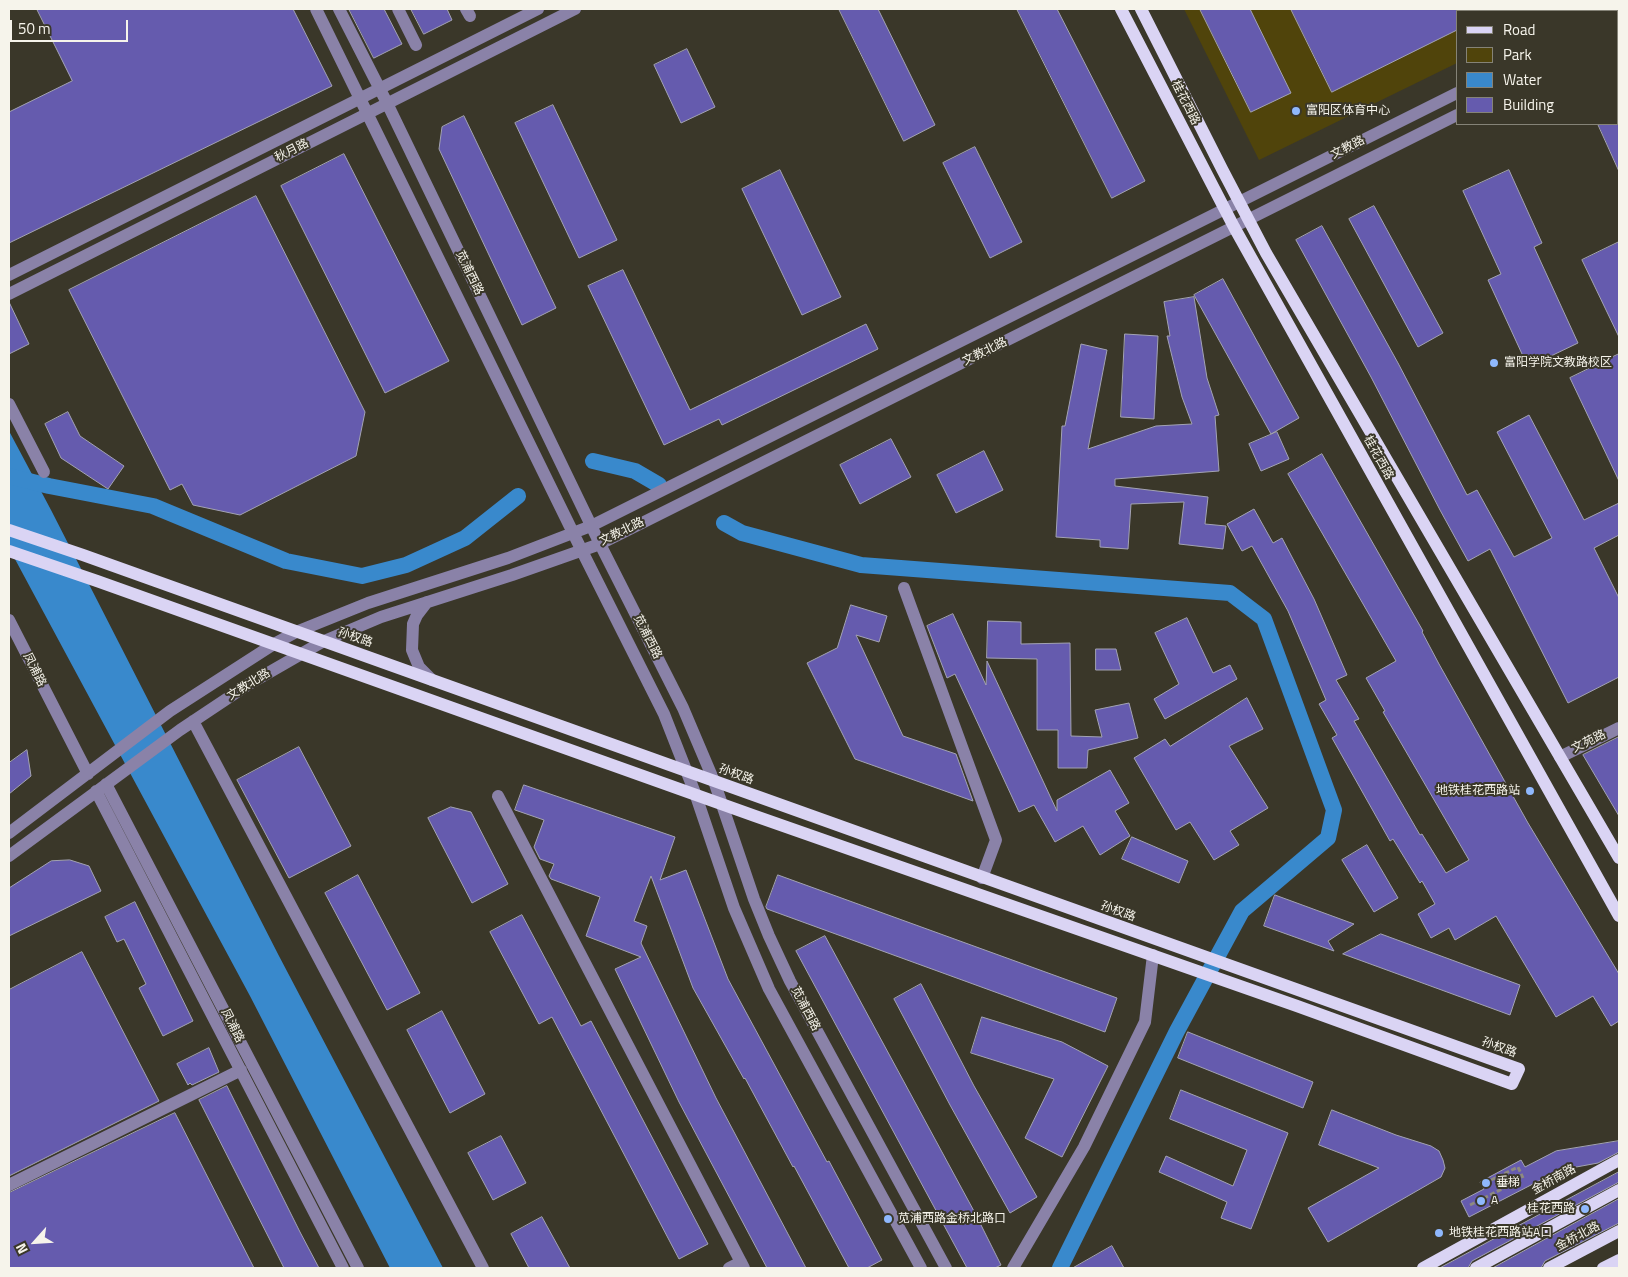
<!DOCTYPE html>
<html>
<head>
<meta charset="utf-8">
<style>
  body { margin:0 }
  #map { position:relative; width:1628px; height:1277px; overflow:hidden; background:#3a3729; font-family:"Titillium Web",sans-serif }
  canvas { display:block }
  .frame { position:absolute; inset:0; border:10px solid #f6f4eb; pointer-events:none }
  .legend { position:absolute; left:1456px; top:10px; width:162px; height:115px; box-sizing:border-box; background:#3a3729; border:1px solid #858377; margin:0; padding:6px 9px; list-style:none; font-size:15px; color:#f6f4eb }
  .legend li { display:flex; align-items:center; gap:10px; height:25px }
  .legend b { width:25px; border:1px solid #858377 }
  .north { position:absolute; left:10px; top:1217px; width:50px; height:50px; -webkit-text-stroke:4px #3a3729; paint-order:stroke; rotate:244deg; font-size:14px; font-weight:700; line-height:20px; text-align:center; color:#f6f4eb }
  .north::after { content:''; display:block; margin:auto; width:18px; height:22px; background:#f6f4eb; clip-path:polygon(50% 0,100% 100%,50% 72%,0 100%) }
  .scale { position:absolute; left:10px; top:20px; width:118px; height:22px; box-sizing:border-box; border:2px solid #f6f4eb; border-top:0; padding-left:6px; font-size:15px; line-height:18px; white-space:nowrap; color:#f6f4eb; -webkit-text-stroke:4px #3a3729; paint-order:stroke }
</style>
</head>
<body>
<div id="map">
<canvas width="1628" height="1277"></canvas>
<div class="frame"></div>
<ul class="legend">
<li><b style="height:6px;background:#dad4f4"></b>Road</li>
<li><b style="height:14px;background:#50440b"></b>Park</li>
<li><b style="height:14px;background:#3989cc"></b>Water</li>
<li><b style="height:14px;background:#655bae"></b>Building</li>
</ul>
<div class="north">N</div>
<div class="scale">50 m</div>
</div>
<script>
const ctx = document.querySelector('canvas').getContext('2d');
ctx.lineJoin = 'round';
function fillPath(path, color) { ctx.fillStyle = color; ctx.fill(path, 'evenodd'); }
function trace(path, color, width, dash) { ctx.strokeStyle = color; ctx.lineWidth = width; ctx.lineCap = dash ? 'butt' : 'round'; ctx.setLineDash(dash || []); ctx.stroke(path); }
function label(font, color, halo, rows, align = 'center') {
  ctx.font = font + ' "Titillium Web","Noto Sans SC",sans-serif'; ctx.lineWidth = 4; ctx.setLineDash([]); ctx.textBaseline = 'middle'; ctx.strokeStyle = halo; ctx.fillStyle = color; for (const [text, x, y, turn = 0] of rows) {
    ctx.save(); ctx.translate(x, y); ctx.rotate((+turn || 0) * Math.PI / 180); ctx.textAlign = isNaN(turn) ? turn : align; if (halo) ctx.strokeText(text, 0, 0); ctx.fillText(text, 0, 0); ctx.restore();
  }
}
fillPath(new Path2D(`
  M1184,9h383l-5,2h-105v52l-198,97z`), '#50440b');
fillPath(new Path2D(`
  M9,431l42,79 228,446 164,312h-53l-140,-272 -241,-448z`), '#3989cc');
trace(new Path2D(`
  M593,461l42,10 24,14
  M9,476l40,10 104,20 133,55 76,15 44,-11 59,-27 53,-42
  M724,523l18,10 119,32 369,28 34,26 70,191 -6,28 -86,73 -65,120 -117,237`), '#3989cc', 16);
const building = new Path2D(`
  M37,9h256l39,77 -323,157v-131l63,-31z
  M349,9h35l18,35 -28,14z
  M411,9h36l5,11 -28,14z
  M839,9h39l57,116 -31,16z
  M1017,9h40l88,172 -33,17z
  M1200,9h50l41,84 -40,19z
  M1291,9h166v21l-125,62z
  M687,49l28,58 -34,16 -27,-58z
  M553,105l64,135 -38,18 -64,-135z
  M464,116l92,192 -34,17 -83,-176 3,-22z
  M1598,124h21v47z
  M975,147l47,95 -32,16 -47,-95z
  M344,154l105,207 -64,32 -104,-207z
  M780,170l61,127 -39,18 -60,-126z
  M1509,170l33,73 -8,4 44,96 -50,24 -40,-87 13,-6 -38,-83z
  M256,196l109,216 -9,44 -116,59 -47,-10 -11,-21 -12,6 -101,-200z
  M1374,206l69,127 -25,14 -69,-128z
  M1322,226l76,137 69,132 10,-5 37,67 38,-19 -55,-106 32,-17 55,105 35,-17v32l-25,13 25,50v79l-51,26 -78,-154 -22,12 -28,-51 -69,-133 -75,-137z
  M1619,242v95l-37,-77z
  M623,270l67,140 176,-86 12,25 -156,76 -3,-6 -55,26 -76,-159z
  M1223,279l76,139 -28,16 -77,-139z
  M1194,297l13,81 12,37 -4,1 4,55 -104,8v7l93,11 -3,27 21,2 -3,23 -44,-5 5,-42 -53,2 -3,45 -28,-2v-7l-44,-3 6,-111h3l16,-82 26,6 -19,99 68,-23 36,-2 -10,-27 -15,-61h3l-6,-34z
  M9,302l20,42 -20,10z
  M1125,334l33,2 -4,83 -33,-2z
  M1619,354v127l-49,-103z
  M68,412l12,24 44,30 -16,23 -47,-31 -16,-34z
  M1277,432l12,27 -28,12 -12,-27z
  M891,439l20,38 -51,27 -20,-39z
  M984,451l19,39 -47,23 -19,-38z
  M1322,454l101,177 -1,1 17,32 89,159 91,151v47l-8,5 -18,-30 -37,21 -60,-101 -41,24 -6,-12 -18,10 -13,-24 17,-10 -13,-23 -2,2 -27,-44 -3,2 -58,-103 5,-3 -18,-31 7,-4 -38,-89 -36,-65 -10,5 -15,-27 27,-15 19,34 9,-5 32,61 33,76 -11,5 23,39 -5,2 66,114 2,-1 24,39 23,-13 -86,-148 2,-1 -19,-33 30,-17 -108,-187z
  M851,605l36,11 -8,26 -23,-7 47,101 53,18 17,47 -118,-42 -48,-96 30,-15z
  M953,614l33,71 1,-24 70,150v-11l53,-30 19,33 -14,8 15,25 -30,19 -17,-29 -28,16 -21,-37 -15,7 -64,-138 -8,4 -20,-52z
  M1187,618l26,55 17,-8 7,14 -72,40 -11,-20 25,-15 -24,-51z
  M988,621l33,1v22l49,-1 1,93 31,1 -7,-27 34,-7 9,35 -50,12 -1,18h-29v-38h-21v-71l-50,-1z
  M1096,649h20l5,21h-25z
  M1247,698l16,31 -34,17 39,62 -38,23 9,14 -25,15 -24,-38 -14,8 -42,-72 31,-19 5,7z
  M1619,737v79l-36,-61z
  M299,747l52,99 -62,32 -52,-98z
  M27,750l4,26 -22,18v-31z
  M524,785l151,52 -15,43 26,-10 42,109 99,183 2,-1 53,99 -15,8h-18l-55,-102 -1,1 -48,-89 -1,1 -51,-91 -42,-112 -17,45 13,5 -6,17 75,155 90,170h-39l-88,-166 -64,-133 26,-12 -55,-21 14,-39 -49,-18 -2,-3 5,-12 -14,-5 -6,-12 10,-27 -29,-10z
  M451,807l20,5 37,72 -36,19 -44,-85z
  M1132,837l56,24 -9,22 -57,-24z
  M1367,845l31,53 -24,14 -32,-52z
  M70,860l19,6 12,25 -92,45v-48l42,-27z
  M358,875l62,118 -33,17 -62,-117z
  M778,875l339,123 -12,34 -338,-123 -1,-2z
  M1275,895l79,29 -26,17 6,10 -70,-25z
  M135,902l58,119 -30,15 -24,-48 7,-4 -22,-45 -7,3 -12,-25z
  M522,915l59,111 10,-5 117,223 -29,15 -127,-242 -13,7 -49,-92z
  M1381,934l139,51 -10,30 -167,-61z
  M825,936l150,277 26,52 -6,3h-28l-171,-317z
  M82,952l77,149 -150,75v-186z
  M921,984l53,102 63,111 -27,16 -60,-108 -56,-106z
  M442,1011l43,83 -35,19 -43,-83z
  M982,1017l80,25 46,24 -46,91 -37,-19 29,-59 -83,-26z
  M1188,1032l125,50 -10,26 -125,-50z
  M209,1048l10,24 -27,13 -2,-2 -2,2 -11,-21z
  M227,1086l73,146 19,36h-35l-11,-22 -74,-146z
  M1181,1090l107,43 -37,96 -30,-11 6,-16 -68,-30 7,-16 67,30 14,-36 -77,-31z
  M1332,1110l64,25 35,11 8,5 4,9 2,8 -4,9 -113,65 -20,-34 71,-40 -60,-23z
  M175,1113l79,155h-245v-75z
  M501,1136l25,47 -33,17 -25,-47z
  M1619,1141v11l-21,11 -38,7 -91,47 -8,-16 23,-12 -4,-7 41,-22 4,7 31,-16z
  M1619,1172v10l-147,79 -4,7h-28z
  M1619,1199v24l-74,38 -4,7h-48z
  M542,1217l28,51h-41l-18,-34z
  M1112,1246l12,22h-51z`);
fillPath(building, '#655bae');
trace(building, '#a3a3b3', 1);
trace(new Path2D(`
  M1491,1180l27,-13 5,11
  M1470,1205l36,-18`), '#8e8b80', 3, [5, 2.5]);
trace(new Path2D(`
  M316,9l266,542 82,163 31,79 39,115 35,81 152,279
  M339,9l48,94 213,441 83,164 31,73 40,118 15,37 21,45 156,287
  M398,9l18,36
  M466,9l4,7
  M1617,14l2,-1
  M1617,35l2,-2
  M9,275l529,-266
  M9,294l566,-285
  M9,404l35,68
  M904,588l92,252 -14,38
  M427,602l-10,13 -4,9 -1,26 7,17 13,13
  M9,620l79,154
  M193,721l290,547
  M1560,757l59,-29
  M106,784l252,484
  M96,791l247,477
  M498,796l246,472
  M9,833l161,-122 104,-67 22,-12 72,-29 140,-45 83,-32 866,-433
  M9,856l171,-126 69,-46 73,-42 59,-25 131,-42 88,-31 857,-429
  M9,1185l232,-115
  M729,1268l12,-6
  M1013,1268l71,-121 61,-125 8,-67`), '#8a82a8', 12);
trace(new Path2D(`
  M1121,9l113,218 385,689
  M1141,9l81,160 44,84 353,605
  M9,530l74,25 1436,514 -7,15 -215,-78 -542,-190 -658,-235 -88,-30
  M1423,1268l196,-108
  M1476,1268l143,-78
  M1549,1268l70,-37
  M1603,1268l16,-8`), '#dad4f4', 12);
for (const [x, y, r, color] of [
  [1296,111,5,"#8fb8fd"],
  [1494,363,5,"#8fb8fd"],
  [1530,791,5,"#8fb8fd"],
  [1486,1183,5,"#8fb8fd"],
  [1481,1201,5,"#8fb8fd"],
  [1585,1209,5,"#8fb8fd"],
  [888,1219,5,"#8fb8fd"],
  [1439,1233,5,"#8fb8fd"]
]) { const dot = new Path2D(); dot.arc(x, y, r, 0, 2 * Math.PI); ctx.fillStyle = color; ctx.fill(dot); trace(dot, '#3a3729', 2); }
label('12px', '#f6f4eb', '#3a3729', [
  ["桂花西路",1185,103,63],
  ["文教路",1348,148,-27],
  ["秋月路",292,151,-27],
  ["苋浦西路",469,273,64],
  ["文教北路",985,352,-26],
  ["桂花西路",1378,458,61],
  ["文教北路",622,532,-26],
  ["苋浦西路",647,637,63],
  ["孙权路",355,638,19],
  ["凤浦路",34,670,63],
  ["文教北路",249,685,-32],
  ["文苑路",1589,742,-26],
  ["孙权路",736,775,20],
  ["孙权路",1118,912,20],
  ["苋浦西路",805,1009,62],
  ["凤浦路",232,1026,63],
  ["孙权路",1499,1048,20],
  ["金桥南路",1554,1180,-29],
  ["金桥北路",1578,1237,-28]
]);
label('12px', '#f6f4eb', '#3a3729', [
  ["富阳区体育中心",1306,111],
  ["富阳学院文教路校区",1504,363],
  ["地铁桂花西路站",1520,791,"right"],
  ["垂梯",1496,1183],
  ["A",1491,1201],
  ["桂花西路",1575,1209,"right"],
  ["苋浦西路金桥北路口",898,1219],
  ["地铁桂花西路站A口",1449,1233]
], 'left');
</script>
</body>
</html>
